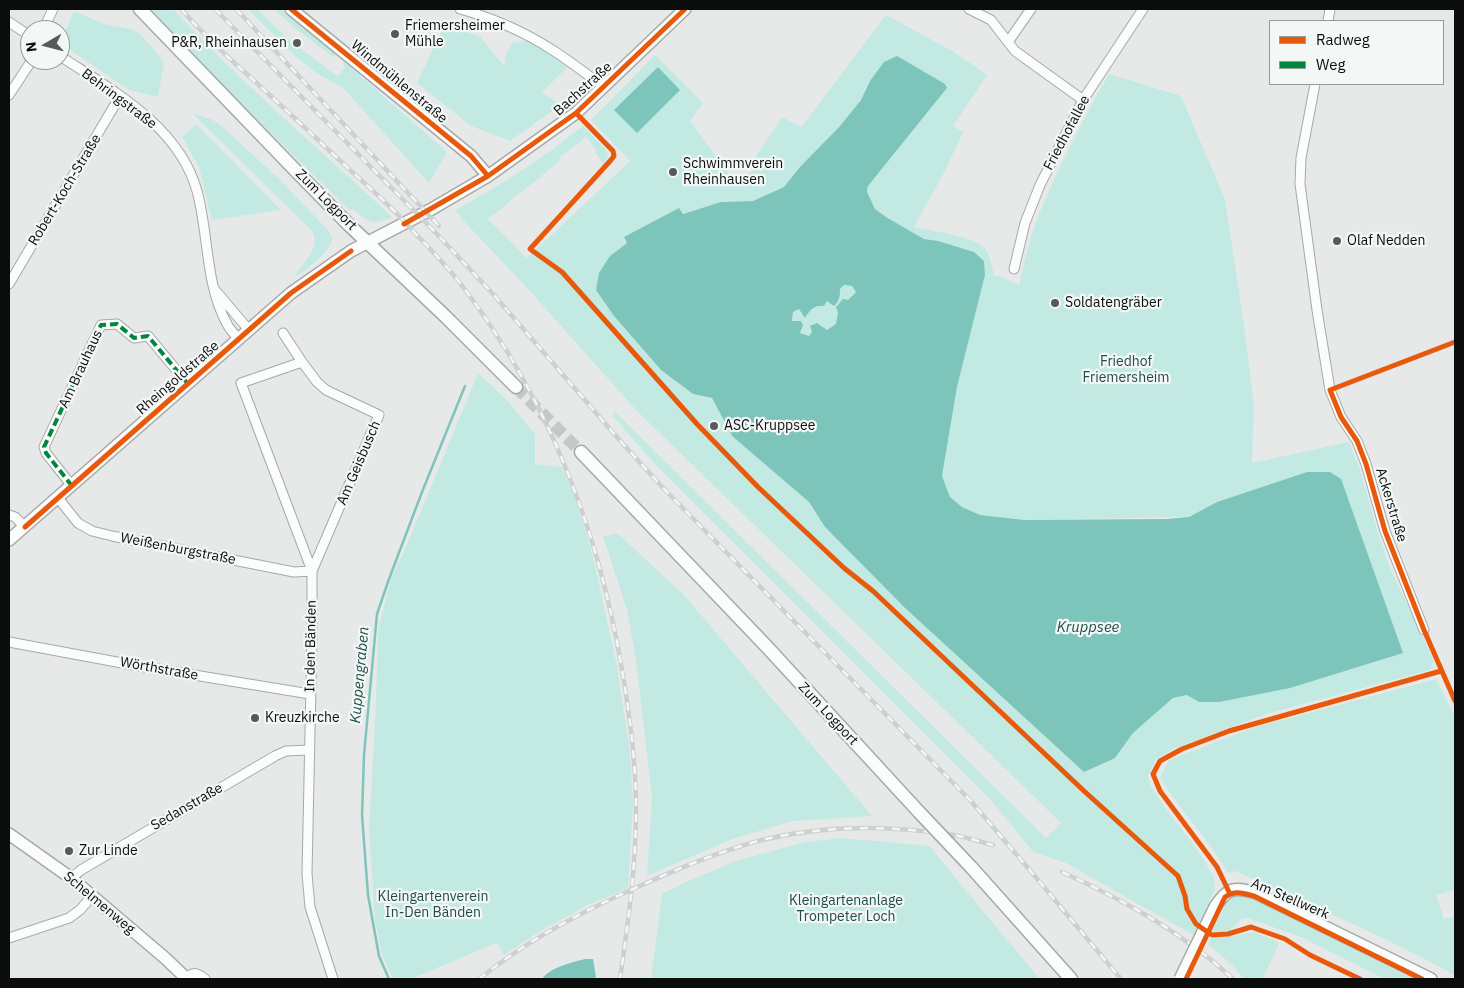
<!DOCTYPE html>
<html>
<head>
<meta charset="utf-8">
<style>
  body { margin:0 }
  #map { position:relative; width:1464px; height:988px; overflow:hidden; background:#e7e9e9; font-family:"IBM Plex Sans",sans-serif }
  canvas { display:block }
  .frame { position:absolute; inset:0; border:10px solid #0b0c0c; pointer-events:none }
  .legend { position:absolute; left:1269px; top:20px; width:175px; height:65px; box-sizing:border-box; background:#f3f8f7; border:1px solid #969a99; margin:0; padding:6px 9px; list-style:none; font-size:15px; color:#0b0c0c }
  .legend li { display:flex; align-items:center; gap:10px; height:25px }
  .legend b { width:25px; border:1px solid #969a99 }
  .north { position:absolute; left:20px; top:20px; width:50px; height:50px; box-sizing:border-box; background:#f3f8f7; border:1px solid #969a99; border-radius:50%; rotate:262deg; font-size:14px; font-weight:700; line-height:20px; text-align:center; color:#0b0c0c }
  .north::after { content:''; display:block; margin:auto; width:18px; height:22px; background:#585959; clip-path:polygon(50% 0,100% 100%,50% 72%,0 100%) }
</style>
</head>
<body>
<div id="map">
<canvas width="1464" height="988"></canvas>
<div class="frame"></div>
<ul class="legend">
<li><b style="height:6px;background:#e8590c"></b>Radweg</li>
<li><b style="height:6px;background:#00873e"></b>Weg</li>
</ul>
<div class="north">N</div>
</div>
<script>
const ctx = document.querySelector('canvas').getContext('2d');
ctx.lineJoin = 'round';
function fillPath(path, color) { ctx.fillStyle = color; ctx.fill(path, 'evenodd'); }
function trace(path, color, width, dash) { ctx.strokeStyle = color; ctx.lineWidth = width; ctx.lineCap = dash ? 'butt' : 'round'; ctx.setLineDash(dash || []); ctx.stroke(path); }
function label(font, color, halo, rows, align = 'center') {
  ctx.font = font + ' "IBM Plex Sans",sans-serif'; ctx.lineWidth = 4.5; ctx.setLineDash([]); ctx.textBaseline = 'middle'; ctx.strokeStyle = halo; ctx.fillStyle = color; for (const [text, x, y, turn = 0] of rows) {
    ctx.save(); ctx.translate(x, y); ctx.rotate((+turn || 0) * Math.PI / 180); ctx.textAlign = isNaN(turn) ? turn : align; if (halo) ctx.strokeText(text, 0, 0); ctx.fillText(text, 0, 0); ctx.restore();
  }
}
fillPath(new Path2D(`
  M151,9h22c68,74 146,139 219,208 -20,9 -22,6 -39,-8l-4,1 -122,-120z
  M248,9h9l32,31 48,36 8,-8 -3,-8 105,92 -18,31 -85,-94 -26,-15 -23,-18z
  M274,9h6l56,45 -3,3c-20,-15 -41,-30 -59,-48z
  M74,11l30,13 27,5 9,5 13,14 11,15 -6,34 -29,-7 -69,-47z
  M886,15l68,37 33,23 -34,51 10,6 -18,39 -31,56c19,4 53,8 68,19 8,6 10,20 12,29l8,2 17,8c4,-17 8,-35 13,-52 20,-55 48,-108 77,-159l72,22 44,103 19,126 10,81 -2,57 97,-21 10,25 20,70 11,31 44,93 -4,9 -164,44 -91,34 -19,11 -8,16 2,10 16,24 22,28 15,21 11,20 1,11 -20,47 -129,-73 -33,-11 -42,-52 -336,-336 -43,-49 3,-3 431,426 15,-15 -424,-412 -109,-122 -67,-71 -5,-8c46,-26 86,-51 127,-84l23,24 2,6 -4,8 -9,-11 2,-2 -11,-14 -26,20 1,2c-14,13 -28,24 -43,35 -10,8 -19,19 -31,24l40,40 103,-97 -39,-41 64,-65 48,48 -13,18 46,62 18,-13 -2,-8 30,-45 19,10zM870,81l77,7 -79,98 -1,6 8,17 11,8 38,22 14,2 36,11 10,9 1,14 -28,112 -15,90 8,20 12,10 18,8 45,5 164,-3 28,-15 90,-30h23l-131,230 -12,-7 -14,3 -40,35 -18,25 -211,-151 -79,-80 -16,-25 -77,-66 -20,-38 -19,-4 -32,-24 -47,-54 -4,-60 17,-13 -3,-5 55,-30 4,6 38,-12 32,-1 31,-14 16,-20 40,-41 21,-26z
  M445,23l35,14 24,29 2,-12 6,-11 15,-2 42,25 -27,26 19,13 -51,36 -39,-15 -54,-43z
  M192,113l21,7 11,8 55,51 50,52c1,3 3,5 3,8 0,12 -26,30 -35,37l-2,-1c9,-12 26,-29 17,-44z
  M196,124l85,86 -69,10 -13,-53 -17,-30z
  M844,285l8,1 4,5 -18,22 -1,11 -9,6 -16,2 -3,4 -9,-3 3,-8 -11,-3 1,-10 6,-3h12l17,-8h11l1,-4 -1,-8z
  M478,373l29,27 28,34v30l27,3 15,36 16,54 23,104 14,91 3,51 -5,85 -40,17 -46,25 -38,25 -7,-12 -87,36h-17l-11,-24 -7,-35 -6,-92 7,-126 2,-72 14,-54 14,-29z
  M617,533l67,62 188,221 -79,5 -61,18 -85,37 5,-78 -16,-138 -9,-50 -24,-74z
  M1436,679l19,38v173l-19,5 8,24 11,-3v59c-71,-39 -146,-71 -220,-104l-7,2c-19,-34 -48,-62 -68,-96l9,-17 84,-32z
  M842,838l88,8 37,46 73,87h-389l11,-85 24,-12 50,-21 69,-19z
  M1234,896h10l17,7 153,76h-29l-84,-42 -53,-19 -7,1 -12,12 -17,1 14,-29z
  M1254,932l24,10v5l-16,32h-18l-13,-15 -23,-20 3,-6 19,-1z`), '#c2eae3');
fillPath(new Path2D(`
  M897,56l48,28 2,4 -79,98 -1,6 8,17 11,8 38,22 14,2 36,11 10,9 1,14 -28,112 -15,89 8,21 12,10 18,8 45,5 141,-1 23,-2 28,-15 90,-30h23l11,7 62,174 -113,35 -71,14h-20l-12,-7 -14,3 -40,35 -18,25 -31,14 -180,-165 -79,-80 -16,-25 -77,-66 -20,-38 -19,-4 -32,-24 -47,-54 -18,-26 3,-17 11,-17 17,-13 -3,-6 55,-29 4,6 38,-12 32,-1 31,-14 16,-20 40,-41 21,-26 9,-19 14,-19zM844,285l8,1 4,6 -8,8 -5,-1 -7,8 2,6 -2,11 -9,6 -10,-7 -7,3 2,6 -3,4 -9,-3 3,-8 -2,-4h-9l1,-9 6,-3 6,9c5,-8 9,-13 19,-12l3,-5 7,5c6,-6 6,-9 6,-17z
  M658,67l22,23 -43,43 -23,-23z
  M585,959h8l3,18 -3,2h-51c9,-12 28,-16 43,-20z`), '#7dc5bb');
trace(new Path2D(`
  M389,979l-10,-23 -11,-61 -6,-80 2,-60 13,-141 12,-35 33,-87 43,-106`), '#7dc5bb', 2.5);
trace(new Path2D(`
  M516,387l65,65`), '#c6c8c8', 12, [12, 6]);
const minor = new Path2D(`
  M460,9c33,9 65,23 94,42 17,11 34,24 50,36
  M969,9l22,11 24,31 68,49
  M1328,21l2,-12
  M9,22l21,14
  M43,30l10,-21
  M1008,42l23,-33
  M60,56c53,35 119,70 137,135 12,44 8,93 30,133 3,6 8,11 12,15
  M1315,84l-14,74 -1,26 17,126 13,80 11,27 16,24 9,23 19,67 39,99
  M9,95l23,-35
  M1014,269l11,-46 15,-38 43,-85 60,-91
  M9,284l111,-188
  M215,290l34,40
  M302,362l-61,21 71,188v66l-5,237 3,33 23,72
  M72,486l-26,-33 -2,-6 57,-122 16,-1 17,14 14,-2 40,48
  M58,498l20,25 14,8 20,5 182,36 18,-1 67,-156 -53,-25 -9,-8 -15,-20 -19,-29
  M9,515l6,2 10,10
  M9,642l124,23 177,29
  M71,878l10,-8 194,-114 11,-5 23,-1
  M9,938l60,-20 11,-8 12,-14
  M186,978c8,-7 12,-5 19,1`);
const tertiary = new Path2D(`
  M291,9l180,147 17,20
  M9,540l282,-247 60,-42 79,-41 58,-34 88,-63 109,-104
  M9,834l62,44 94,80 22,21
  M1215,907c12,-19 19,-21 41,-14l175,86`);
const secondary = new Path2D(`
  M140,9l157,163 52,53 97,92 70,70
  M581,452l187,196 151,164
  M971,867l100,112`);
trace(minor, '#a7a9a9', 11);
trace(tertiary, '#a7a9a9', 14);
trace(secondary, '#a7a9a9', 15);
trace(minor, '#fbfcfc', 9);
trace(tertiary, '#fbfcfc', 11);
trace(secondary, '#fbfcfc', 12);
const rail = new Path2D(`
  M181,9c21,24 44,46 68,67 34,31 67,62 100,93 22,20 45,40 65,63 18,19 37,38 52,59 84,112 133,241 156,379 8,46 14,93 14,140 0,57 -8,113 -16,169
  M215,9l222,225 56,60 130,150 42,46 305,310 58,68 93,111
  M236,9l203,217
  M1062,872c61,28 122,61 171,107
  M479,979c46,-37 98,-65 152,-89 41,-19 84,-37 127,-49 64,-16 130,-16 195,-6 14,2 27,7 40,10`);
trace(rail, '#ced0d0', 4.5);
trace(rail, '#f3f8f7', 2.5, [8]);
const tertiaryBridge = new Path2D(`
  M1180,979l35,-72`);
const secondaryBridge = new Path2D(`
  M919,812l52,55`);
trace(tertiaryBridge, '#a7a9a9', 14, []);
trace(secondaryBridge, '#a7a9a9', 15, []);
trace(tertiaryBridge, '#fbfcfc', 11);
trace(secondaryBridge, '#fbfcfc', 12);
trace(new Path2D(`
  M72,486l-26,-33 -2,-6 57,-122 16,-1 17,14 14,-2 40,48`), '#00873e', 4, [8, 4]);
trace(new Path2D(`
  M291,9l180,147 17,20
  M576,113l37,38 1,5 -3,4 -81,89 32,23 135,152 61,63 86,81 29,23 211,200 94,85 7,20 2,13 9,15 16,11 16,-1 23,-7 34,12 25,16 50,24
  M404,224l84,-48 88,-63 109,-104
  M1455,342l-125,48 11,27 16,24 9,23 19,67 39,99 31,71
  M25,527l266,-234 60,-42
  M1230,894l-13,-27 -57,-76 -7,-17 7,-13 22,-12 47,-18 212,-60
  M1186,979l39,-82c10,-7 18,-4 29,-1l168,83`), '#e8590c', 5);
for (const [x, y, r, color] of [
  [395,34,5,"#585959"],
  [297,43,5,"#585959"],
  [673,172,5,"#585959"],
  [1337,241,5,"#585959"],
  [1055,303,5,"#585959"],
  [714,426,5,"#585959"],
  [255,718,5,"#585959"],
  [69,851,5,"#585959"]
]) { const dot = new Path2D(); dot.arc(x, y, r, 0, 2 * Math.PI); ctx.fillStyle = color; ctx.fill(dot); trace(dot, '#f3f8f7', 2); }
label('14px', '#0b0c0c', '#f3f8f7', [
  ["Friemersheimer",405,26],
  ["Mühle",405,42],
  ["P&R, Rheinhausen",287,43,"right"],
  ["Schwimmverein",683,164],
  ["Rheinhausen",683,180],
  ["Olaf Nedden",1347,241],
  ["Soldatengräber",1065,303],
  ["ASC-Kruppsee",724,426],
  ["Kreuzkirche",265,718],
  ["Zur Linde",79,851]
], 'left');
label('14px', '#0b0c0c', '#f3f8f7', [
  ["Windmühlenstraße",399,82,40],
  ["Bachstraße",583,89,-42],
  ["Behringstraße",119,99,37],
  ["Friedhofallee",1067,133,-62],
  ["Robert-Koch-Straße",65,190,-59],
  ["Zum Logport",326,200,45],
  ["Am Brauhaus",81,369,-65],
  ["Rheingoldstraße",178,378,-41],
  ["Am Geisbusch",359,463,-67],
  ["Ackerstraße",1391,505,73],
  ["Weißenburgstraße",178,549,11],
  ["In den Bänden",311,646,-89],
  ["Wörthstraße",159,669,10],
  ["Zum Logport",828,714,47],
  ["Sedanstraße",187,807,-30],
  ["Am Stellwerk",1290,899,23],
  ["Schelmenweg",99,903,40]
]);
label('14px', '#204d47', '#f3f8f7', [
  ["Friedhof",1126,362],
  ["Friemersheim",1126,378],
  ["Kleingartenverein",433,897],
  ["In-Den Bänden",433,913],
  ["Kleingartenanlage",846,901],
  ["Trompeter Loch",846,917]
]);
label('italic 15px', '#24504a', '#f3f8f7', [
  ["Kruppsee",1088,628],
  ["Kuppengraben",360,675,-85]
]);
</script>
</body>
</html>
